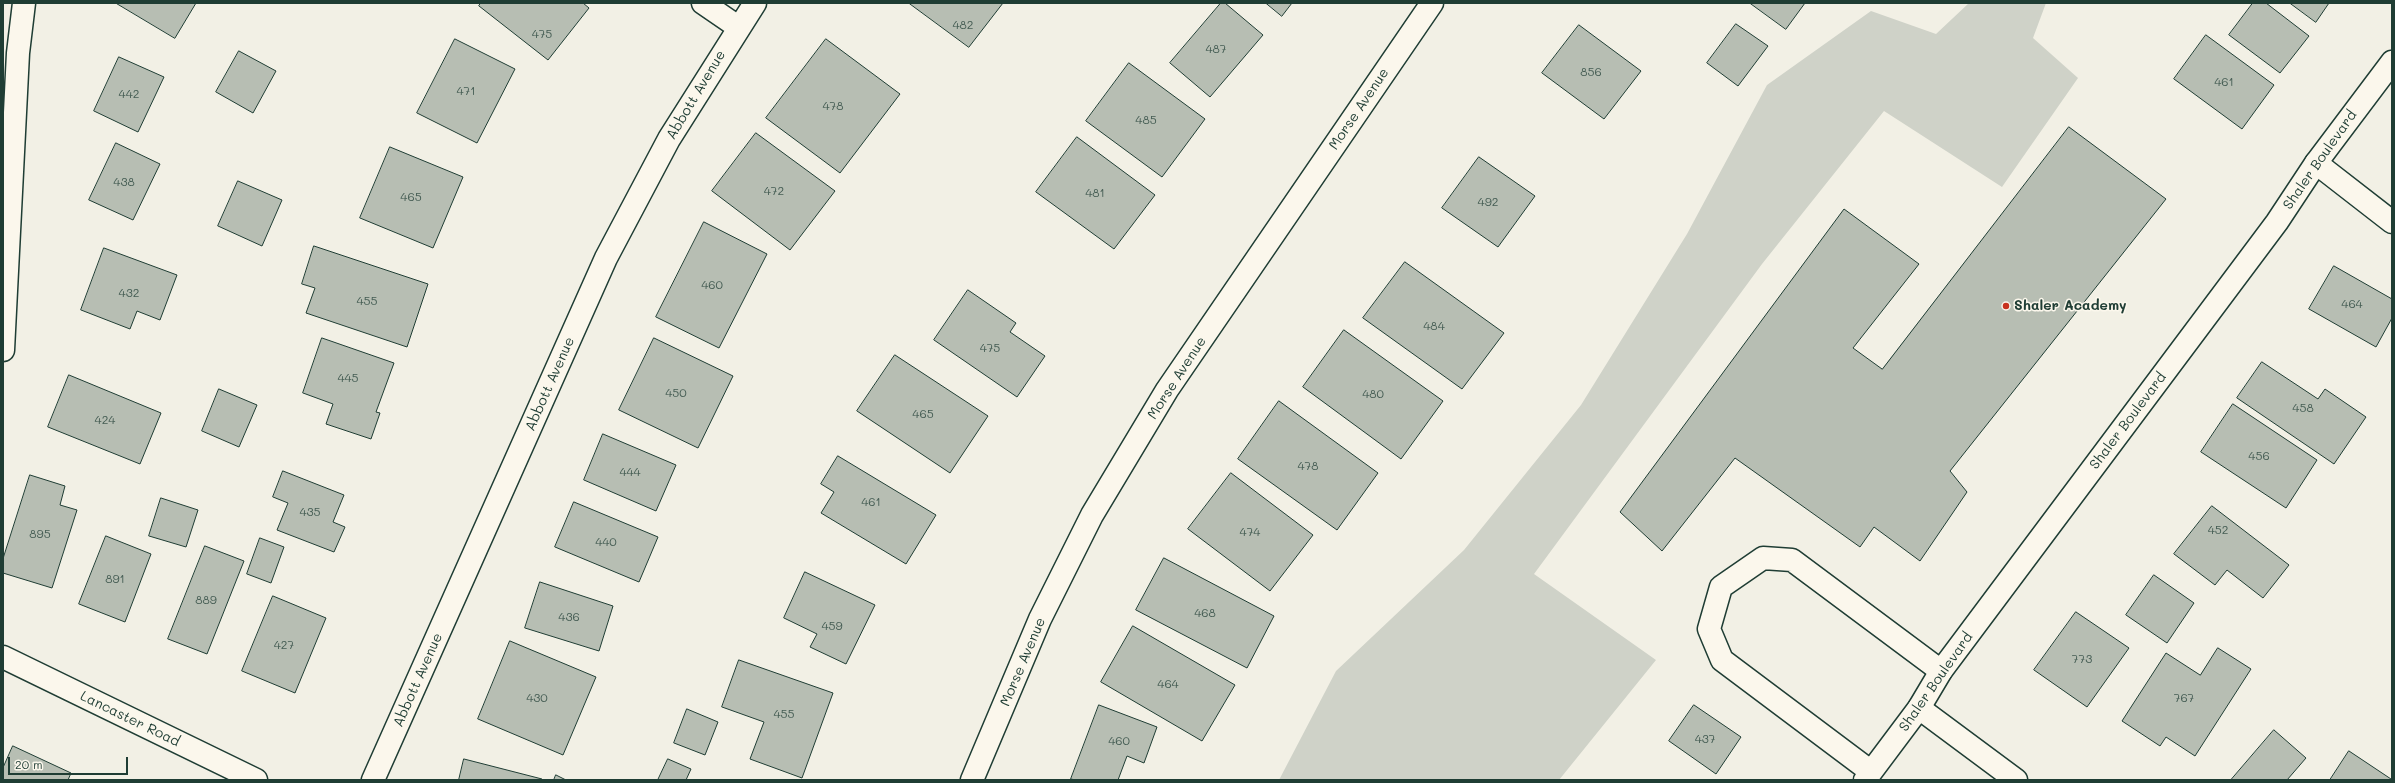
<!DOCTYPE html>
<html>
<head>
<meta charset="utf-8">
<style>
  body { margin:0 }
  #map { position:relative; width:2395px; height:783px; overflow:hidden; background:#f2f0e5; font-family:Mali,sans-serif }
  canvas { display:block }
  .frame { position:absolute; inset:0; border:4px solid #1f3d34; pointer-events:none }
  .scale { position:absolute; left:8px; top:757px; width:120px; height:18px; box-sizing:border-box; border:2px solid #1f3d34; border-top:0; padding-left:5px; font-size:12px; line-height:14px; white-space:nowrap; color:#1f3d34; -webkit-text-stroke:3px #fbf7ec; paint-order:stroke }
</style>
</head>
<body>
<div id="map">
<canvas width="2395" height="783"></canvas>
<div class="frame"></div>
<div class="scale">20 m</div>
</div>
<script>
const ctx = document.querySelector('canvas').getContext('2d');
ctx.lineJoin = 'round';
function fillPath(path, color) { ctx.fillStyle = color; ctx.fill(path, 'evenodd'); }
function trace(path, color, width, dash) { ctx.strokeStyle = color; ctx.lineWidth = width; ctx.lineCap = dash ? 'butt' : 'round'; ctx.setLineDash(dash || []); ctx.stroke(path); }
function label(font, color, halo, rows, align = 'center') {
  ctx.font = font + ' Mali,sans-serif'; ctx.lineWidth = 3; ctx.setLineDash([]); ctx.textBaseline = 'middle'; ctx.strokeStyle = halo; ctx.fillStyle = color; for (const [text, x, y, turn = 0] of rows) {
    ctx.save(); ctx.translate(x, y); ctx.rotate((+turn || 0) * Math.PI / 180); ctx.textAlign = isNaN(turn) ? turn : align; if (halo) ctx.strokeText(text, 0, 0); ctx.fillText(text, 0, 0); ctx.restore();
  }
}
fillPath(new Path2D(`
  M1969,3h77l-13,35 45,40 -76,109 -118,-76 -122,153 -228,310 122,86 -97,120h-280l57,-109 128,-121 117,-145 106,-171 80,-149 104,-74 65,23z`), '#cfd2c8');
const building = new Path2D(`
  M116,3h80l-21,35z
  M481,3h102l6,5 -41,52 -69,-54z
  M909,3h94l-34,44z
  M1221,3h4l38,32 -53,62 -40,-34z
  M1266,3h26l-10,13z
  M1750,3h55l-19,26z
  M2253,3h13l43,33 -29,37 -51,-38z
  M2290,3h39l-13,19z
  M1736,24l32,22 -30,40 -31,-23z
  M1579,25l62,46 -37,48 -62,-46z
  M2206,35l68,50 -32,44 -68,-50z
  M455,39l60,30 -38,74 -60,-30z
  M826,39l74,55 -60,79 -74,-55z
  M239,51l37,20 -23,42 -37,-21z
  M119,57l45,20 -26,55 -44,-21z
  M1129,63l76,56 -43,58 -76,-56z
  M2069,127l97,72 -216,272 17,21 -47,69 -46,-34 -14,20 -125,-89 -73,93 -42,-39 224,-303 75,55 -66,84 29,21z
  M756,133l79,58 -45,59 -78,-59z
  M1077,137l78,58 -41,54 -78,-57z
  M116,143l44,21 -27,56 -44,-20z
  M390,147l73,30 -30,71 -73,-30z
  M1479,157l56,39 -37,51 -56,-39z
  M238,181l44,19 -20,46 -44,-20z
  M704,222l63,32 -48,94 -63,-31z
  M314,246l114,38 -21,63 -101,-34 9,-25 -13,-4z
  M104,248l73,27 -17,45 -23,-9 -7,18 -49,-19z
  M1405,262l99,71 -42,56 -99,-71z
  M2334,266l58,33v19l-16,29 -67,-38z
  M968,290l48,33 -6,9 35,24 -28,41 -83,-57z
  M1344,330l99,71 -42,58 -98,-72z
  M322,338l72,25 -18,49 4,1 -9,26 -45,-15 7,-20 -30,-11z
  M654,338l79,38 -35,72 -79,-38z
  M895,355l93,61 -38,57 -93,-62z
  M2262,362l56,37 7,-10 41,28 -32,47 -97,-66z
  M69,375l92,38 -21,51 -92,-37z
  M219,389l38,16 -18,42 -37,-16z
  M1279,401l99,72 -41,57 -99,-71z
  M2233,404l84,56 -31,48 -85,-56z
  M603,434l73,31 -20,46 -72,-31z
  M838,456l98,59 -30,49 -85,-51 13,-21 -13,-8z
  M283,471l61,24 -11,27 12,5 -11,25 -57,-22 11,-27 -15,-6z
  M1231,473l82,62 -43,56 -82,-62z
  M30,475l35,11 -5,19 17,5 -25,78 -49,-15v-14z
  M161,498l37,12 -12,37 -37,-11z
  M574,502l84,35 -19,45 -84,-35z
  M2212,506l77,59 -26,33 -36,-28 -12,15 -41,-31z
  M106,536l45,18 -26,68 -46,-18z
  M260,538l24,9 -13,36 -24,-9z
  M205,546l39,15 -37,93 -39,-15z
  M1164,558l110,58 -27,52 -111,-58z
  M805,572l70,33 -29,59 -36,-17 7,-13 -33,-16z
  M2154,575l40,28 -27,40 -41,-28z
  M540,582l73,24 -14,45 -74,-23z
  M273,596l53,22 -31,75 -53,-22z
  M2076,612l53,36 -42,59 -53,-37z
  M1133,626l102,59 -33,56 -101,-59z
  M510,641l86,36 -33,78 -85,-36z
  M2218,648l33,21 -56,87 -29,-19 -6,9 -38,-25 44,-68 34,22z
  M739,660l94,33 -31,85 -52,-19 14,-37 -42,-15z
  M1099,705l58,22 -13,36 -17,-7 -9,24h-43l-4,-1z
  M1694,705l47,32 -25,37 -47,-33z
  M687,709l31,13 -13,33 -31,-12z
  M2274,730l32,28 -19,22h-56z
  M13,746l58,27 -3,7h-65v-12z
  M2349,751l42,28 -1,1h-60z
  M464,759l78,20 -1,1h-82z
  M668,759l23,10 -5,11h-28z
  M556,775l10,5h-12z`);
fillPath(building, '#b7beb3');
trace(building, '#1f3d34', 1);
const lane = new Path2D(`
  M1870,771l-148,-111 -13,-31 12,-42 42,-29 29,2 149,111`);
const street = new Path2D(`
  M703,3l35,24
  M2316,163l76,59
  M3,350l15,-297 6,-50
  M3,657l253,123
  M1919,708l97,72
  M373,780l233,-522 63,-119 86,-136
  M972,780l68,-161 52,-104 75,-125 265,-387`);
const secondary = new Path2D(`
  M1865,780l54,-72 22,-37 336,-449 39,-59 76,-101`);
trace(lane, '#1f3d34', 25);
trace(street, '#1f3d34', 25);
trace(secondary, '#1f3d34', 25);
trace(lane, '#fbf7ec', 22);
trace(street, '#fbf7ec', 22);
trace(secondary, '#fbf7ec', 22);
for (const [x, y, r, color] of [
  [2006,306,4,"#c8321e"]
]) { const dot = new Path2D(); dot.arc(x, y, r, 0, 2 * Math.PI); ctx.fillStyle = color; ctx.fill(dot); trace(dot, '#fbf7ec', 1.5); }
label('12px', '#455d54', null, [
  ["482",963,25],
  ["475",542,34],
  ["487",1216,49],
  ["856",1591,72],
  ["461",2224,82],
  ["471",466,91],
  ["442",129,94],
  ["478",833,106],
  ["485",1146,120],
  ["438",124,182],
  ["472",774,191],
  ["481",1095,193],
  ["465",411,197],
  ["492",1488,202],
  ["460",712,285],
  ["432",129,293],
  ["455",367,301],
  ["464",2352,304],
  ["484",1434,326],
  ["475",990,348],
  ["445",348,378],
  ["450",676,393],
  ["480",1373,394],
  ["458",2303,408],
  ["465",923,414],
  ["424",105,420],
  ["456",2259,456],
  ["478",1308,466],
  ["444",630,472],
  ["461",871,502],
  ["435",310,512],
  ["452",2218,530],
  ["474",1250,532],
  ["895",40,534],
  ["440",606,542],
  ["891",115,579],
  ["889",206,600],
  ["468",1205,613],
  ["436",569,617],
  ["459",832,626],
  ["427",284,645],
  ["773",2082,659],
  ["464",1168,684],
  ["430",537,698],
  ["767",2184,698],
  ["455",784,714],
  ["437",1705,739],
  ["460",1119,741]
]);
label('14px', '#1f3d34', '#fbf7ec', [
  ["Abbott Avenue",696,95,-59],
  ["Morse Avenue",1359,109,-56],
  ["Shaler Boulevard",2320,160,-55],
  ["Morse Avenue",1177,378,-57],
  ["Abbott Avenue",550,384,-66],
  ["Shaler Boulevard",2128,421,-53],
  ["Morse Avenue",1023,662,-67],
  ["Abbott Avenue",418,680,-66],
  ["Shaler Boulevard",1936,682,-55],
  ["Lancaster Road",130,719,26]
]);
label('bold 14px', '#1f3d34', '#fbf7ec', [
  ["Shaler Academy",2014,306]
], 'left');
</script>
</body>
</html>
